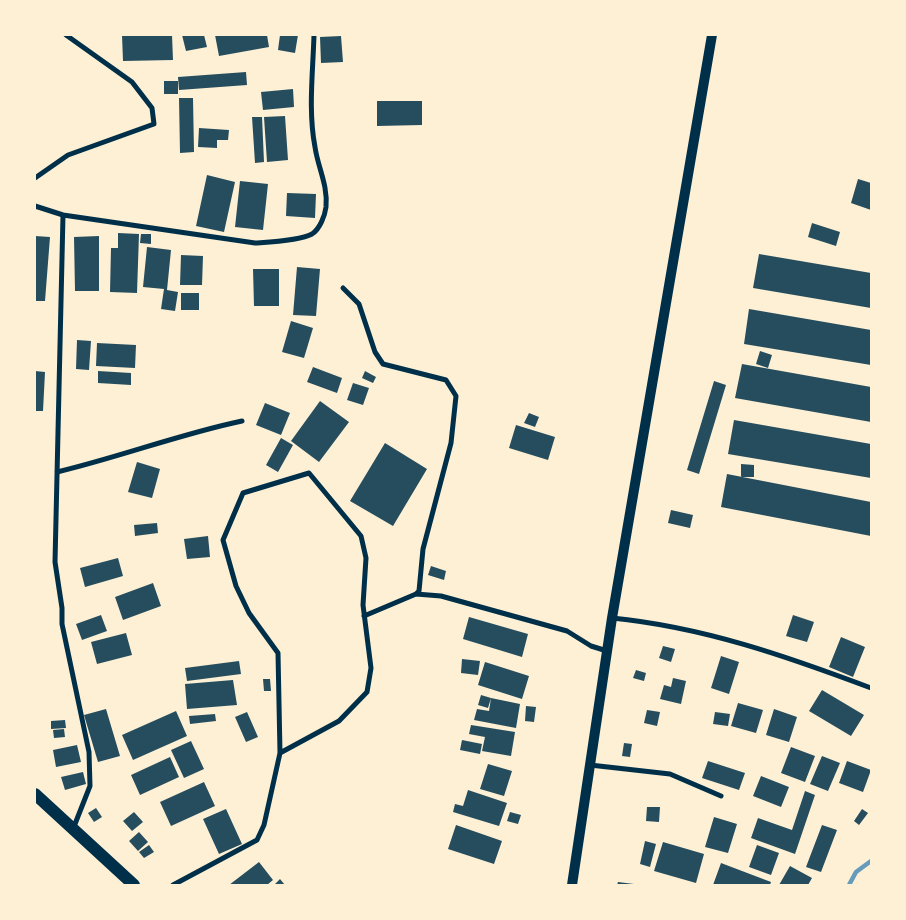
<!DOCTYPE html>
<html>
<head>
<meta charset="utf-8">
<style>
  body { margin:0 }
  #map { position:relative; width:906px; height:920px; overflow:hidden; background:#fdf0d5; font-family:"Noto Serif",serif }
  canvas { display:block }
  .frame { position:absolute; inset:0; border:36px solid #fdf0d5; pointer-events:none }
</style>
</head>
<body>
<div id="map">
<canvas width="906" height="920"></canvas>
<div class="frame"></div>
</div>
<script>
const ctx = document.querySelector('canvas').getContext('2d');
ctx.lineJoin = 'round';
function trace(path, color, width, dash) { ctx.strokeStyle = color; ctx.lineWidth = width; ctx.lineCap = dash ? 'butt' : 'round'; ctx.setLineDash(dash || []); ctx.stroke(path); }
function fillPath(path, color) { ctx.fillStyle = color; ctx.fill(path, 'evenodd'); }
trace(new Path2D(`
  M849,885l7,-13 15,-11`), '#669bbc', 4.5);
fillPath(new Path2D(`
  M122,35h50l1,25 -50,1z
  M182,35h22l3,12 -21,4z
  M215,35h52l2,12 -50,9z
  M280,35h18l-3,18 -17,-3z
  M341,36l2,26 -22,1 -1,-26z
  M246,72l1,13 -68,5 -1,-13z
  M164,81h14v13h-14z
  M293,89l1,18 -31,3 -2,-18z
  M179,98h14l1,54 -14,1z
  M377,101h45v24l-45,1z
  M285,116l3,44 -21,2 -3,-45z
  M252,117h10l2,45 -9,1z
  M199,128l30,2 -1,10h-11v8l-19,-1z
  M207,175l28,7 -11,50 -28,-6z
  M858,179l13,4v27l-20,-7z
  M240,181l28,3 -5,46 -28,-3z
  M287,193l29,1 -1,24 -29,-2z
  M812,223l28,9 -4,14 -28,-9z
  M118,233l21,1 -2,59 -27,-1 1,-44h7z
  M141,234h10v10l-11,-1z
  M35,236l15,1 -5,64h-10z
  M99,236v55h-24l-1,-54z
  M147,247l24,3 -4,40 11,2 -3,19 -14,-2 3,-20 -21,-2z
  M759,254l112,19v35l-118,-20z
  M181,255l22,1 -1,29h-22z
  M297,267l23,2 -4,47 -23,-1z
  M253,269h26v37h-25z
  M181,293h18v17h-18z
  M749,309l122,21v35l-127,-21z
  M291,321l22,7 -9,30 -22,-6z
  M77,340l14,1 -2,29 -13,-1z
  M97,343l39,2 -1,23 -39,-2z
  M760,351l12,4 -4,13 -12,-4z
  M742,364l129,23v35l-136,-24z
  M313,367l29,11 -5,15 -30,-11z
  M35,371l10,1 -2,39h-8z
  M98,371l33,2v12l-33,-2z
  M365,371l11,6 -3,6 -11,-5z
  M714,381l12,4 -27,89 -12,-4z
  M353,383l16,5 -6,17 -16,-5z
  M320,401l29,21 -30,40 -28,-21z
  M265,403l25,10 -9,22 -25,-10z
  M529,413l10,4 -4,10 -11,-4z
  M734,420l137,24v34l-143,-24z
  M516,425l39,12 -7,23 -39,-12z
  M281,438l12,7 -15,27 -12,-7z
  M385,443l42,26 -34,57 -43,-25z
  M137,462l23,7 -8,29 -24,-6z
  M741,464l13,1v12h-13z
  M727,474l144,28v34l-150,-29z
  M671,510l22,5 -3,13 -22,-5z
  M157,523l1,10 -23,3 -1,-11z
  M208,536l2,21 -23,2 -3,-20z
  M118,558l5,18 -38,11 -5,-19z
  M431,566l15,5 -2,9 -16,-5z
  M153,583l8,23 -38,14 -8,-23z
  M101,615l6,16 -25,9 -6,-16z
  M793,615l21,7 -7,20 -21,-6z
  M469,617l59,17 -6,23 -59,-18z
  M126,633l6,22 -35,9 -6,-22z
  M841,637l24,10 -12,30 -24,-10z
  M663,646l12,3 -4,13 -12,-4z
  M721,656l18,6 -10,32 -18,-6z
  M462,659l18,2 -2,14 -17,-2z
  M239,661l2,13 -54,7 -2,-13z
  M485,662l44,14 -7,23 -44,-14z
  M636,670l10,3 -2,8 -11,-3z
  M673,678l13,3 -5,23 -21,-5 4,-14 7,2z
  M263,679h7l1,12h-7z
  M233,680l4,25 -50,4 -2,-25z
  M822,690l42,25 -13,21 -42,-25z
  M481,695l10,3 -3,10 -10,-3z
  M491,698l29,6 -4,24 -42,-8 3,-11 12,2z
  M738,703l25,7 -7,23 -25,-7z
  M526,706l10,1 -2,15 -9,-1z
  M106,709l14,47 -22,6 -14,-47z
  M774,709l23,8 -8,25 -23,-7z
  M647,710l13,2 -3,14 -13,-3z
  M176,711l11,25 -54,24 -11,-25z
  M247,712l11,25 -12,5 -11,-25z
  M715,712l15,2 -2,12 -15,-2z
  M215,714l1,7 -26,3 -1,-8z
  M65,720l1,8 -15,1v-8z
  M471,725l44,7 -4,24 -29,-5 3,-14 -16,-3z
  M64,729l1,8 -11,1 -1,-8z
  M462,740l20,4 -2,10 -20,-4z
  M191,741l13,28 -20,9 -13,-28z
  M624,743l8,1 -2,13 -8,-1z
  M77,745l4,17 -25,5 -3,-17z
  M791,747l24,9 -10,26 -24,-9z
  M822,756l18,7 -12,28 -18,-7z
  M170,757l9,20 -39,18 -9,-20z
  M708,761l37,12 -6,17 -37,-12z
  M847,761l24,9 -8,22 -24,-9z
  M488,764l24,7 -8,25 -24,-7z
  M83,772l3,12 -21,6 -4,-13z
  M761,776l28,11 -8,20 -28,-11z
  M204,782l11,24 -44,20 -11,-24z
  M468,790l39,13 -8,23 -46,-14 2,-8 8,2z
  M805,791l10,4 -20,59 -44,-16 7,-20 34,12z
  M647,807h13l-1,15 -13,-1z
  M96,808l6,9 -8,5 -6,-9z
  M226,809l16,35 -23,10 -16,-35z
  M862,809l6,4 -9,12 -5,-4z
  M134,812l9,10 -11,9 -9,-10z
  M510,812l11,3 -3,9 -11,-3z
  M714,817l23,7 -9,29 -23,-6z
  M456,825l46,16 -8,23 -46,-15z
  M822,825l15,5 -16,42 -15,-5z
  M139,832l9,10 -10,9 -9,-10z
  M645,841l11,3 -6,23 -10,-3z
  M663,842l41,12 -8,29 -42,-12z
  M149,845l5,7 -10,6 -5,-6z
  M757,845l22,8 -8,22 -22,-8z
  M259,862l14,18 -6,5h-38z
  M721,863l50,19 -1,3h-57z
  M790,866l22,12 -4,7h-29z
  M280,879l5,6h-11z
  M618,882l16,2v1h-17z`), '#264d5e');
trace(new Path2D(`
  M35,178l33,-23 86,-31 -2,-16 -20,-26 -66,-47
  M35,206l28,9 192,28c15,-1 44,-2 57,-9 8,-5 13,-19 14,-27 2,-22 -8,-39 -11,-60 -7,-36 -2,-76 -1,-112
  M63,215l-8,347 7,46v16l27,128 1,34 -17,43
  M343,288l16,16 16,48 8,12 63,16 10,16 -5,47 -28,106 -4,42 -3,3
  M57,472c63,-15 123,-38 185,-51
  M364,616l52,-22 25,2 126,35 24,15 16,5
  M612,618c91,9 174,38 259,70
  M590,765l80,9 51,22
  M173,885l84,-45 7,-15 16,-72 -2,-100 -29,-40 -13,-27 -13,-46 20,-47 66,-20 52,63 5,22 -3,47 8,63 -4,24 -28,29 -59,32`), '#003049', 5);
trace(new Path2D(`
  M572,885l40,-267 100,-583`), '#003049', 10);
trace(new Path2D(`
  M35,794l99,91`), '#003049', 12);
</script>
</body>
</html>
